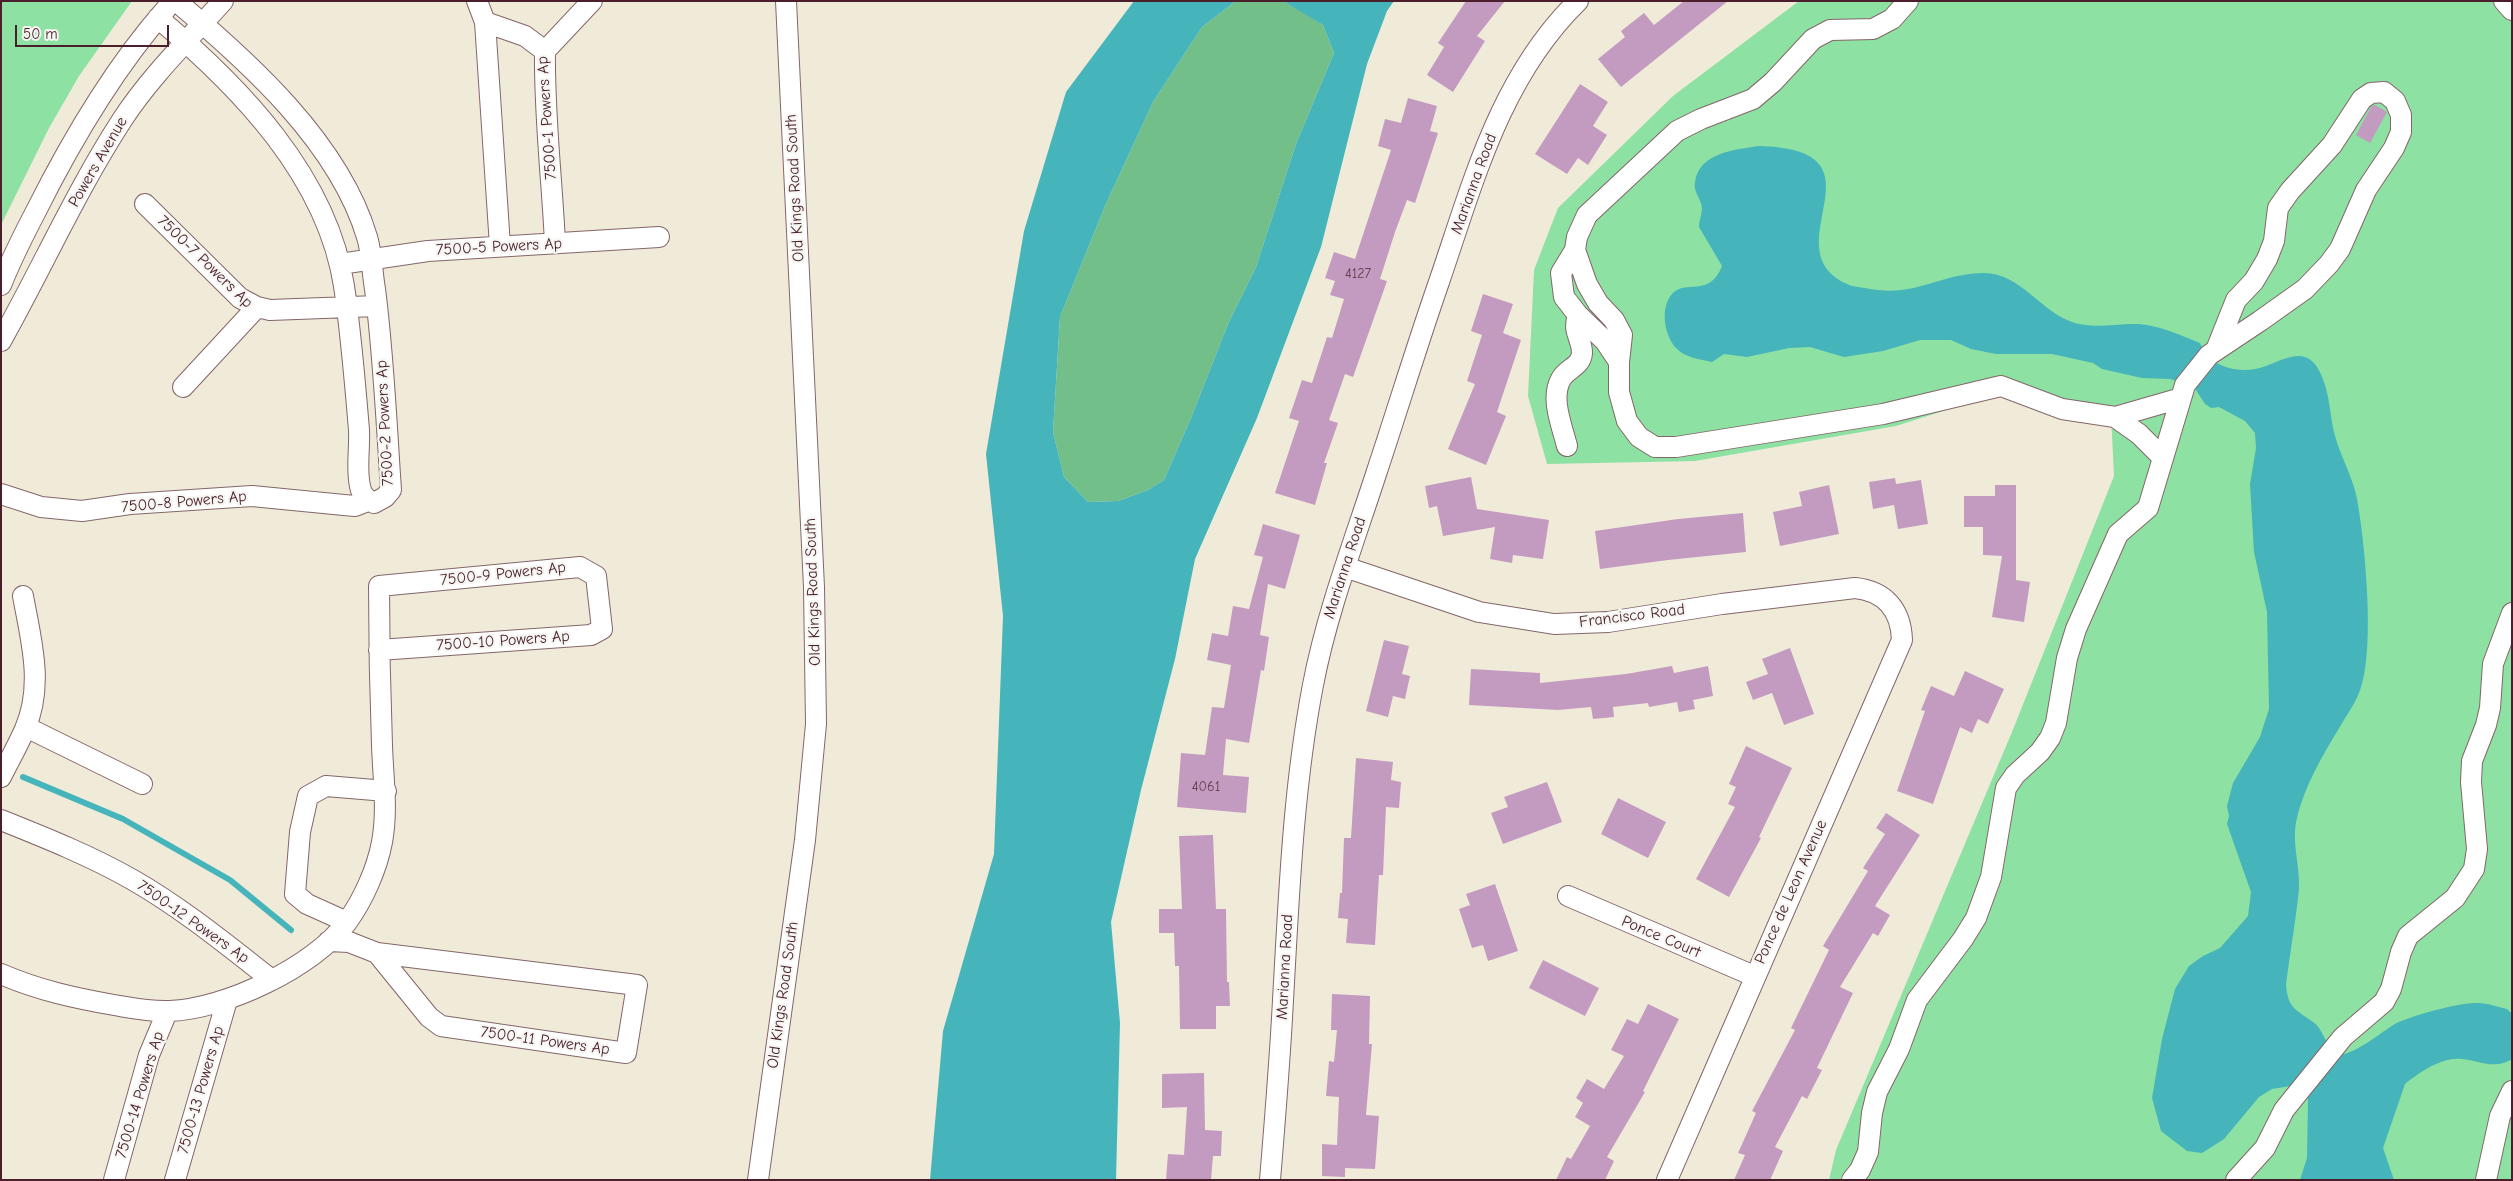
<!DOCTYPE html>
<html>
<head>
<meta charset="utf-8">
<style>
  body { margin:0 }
  #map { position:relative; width:2513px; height:1181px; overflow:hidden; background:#f0ebd9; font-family:"Comic Neue",sans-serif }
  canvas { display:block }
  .frame { position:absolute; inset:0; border:2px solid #4a1f2b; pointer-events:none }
  .scale { position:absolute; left:15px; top:25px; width:154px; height:22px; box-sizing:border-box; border:2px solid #4a1f2b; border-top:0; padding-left:6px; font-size:15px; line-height:18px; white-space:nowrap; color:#4a1f2b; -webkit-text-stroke:4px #f6f6f2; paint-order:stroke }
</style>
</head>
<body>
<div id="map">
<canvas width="2513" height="1181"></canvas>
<div class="frame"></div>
<div class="scale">50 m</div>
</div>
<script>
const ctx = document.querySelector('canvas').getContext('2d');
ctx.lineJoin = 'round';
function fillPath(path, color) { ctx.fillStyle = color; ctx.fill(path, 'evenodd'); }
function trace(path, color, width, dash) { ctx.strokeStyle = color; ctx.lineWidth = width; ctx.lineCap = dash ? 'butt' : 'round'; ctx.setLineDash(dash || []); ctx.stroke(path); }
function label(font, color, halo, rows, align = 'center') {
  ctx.font = font + ' "Comic Neue",sans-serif'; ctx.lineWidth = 4.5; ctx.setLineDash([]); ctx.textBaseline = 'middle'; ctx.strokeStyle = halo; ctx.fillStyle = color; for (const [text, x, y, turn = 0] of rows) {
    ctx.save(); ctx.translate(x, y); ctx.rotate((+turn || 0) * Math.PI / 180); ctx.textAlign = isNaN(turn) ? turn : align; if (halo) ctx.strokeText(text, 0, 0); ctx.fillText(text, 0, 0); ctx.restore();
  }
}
fillPath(new Path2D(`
  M1,1h131l-53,75 -30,52 -48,97z
  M1799,1h713v1179h-683l7,-30 176,-418 102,-256 -3,-61 -99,-26 -116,37 -201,35 -148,3 -19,-68 6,-126 24,-62 115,-112z`), '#8de1a3');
fillPath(new Path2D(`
  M1236,1h47l20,11 20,13 11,28 -38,91 -40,123 -28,57 -37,94 -27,62 -16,10 -30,11 -30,1 -24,-25 -11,-45 7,-115 45,-111 48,-104 49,-75z`), '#72bf89');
fillPath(new Path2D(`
  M1134,1h102l-34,26 -49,75 -48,104 -45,111 -7,115 11,45 24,25 30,-1 30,-11 16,-10 27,-62 37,-94 28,-57 40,-123 38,-91 -11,-28 -40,-24h111l-7,10 -20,53 -46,183 -64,171 -62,141 -20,100 -34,131 -30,132 9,101 -4,157h-186l13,-149 51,-177 9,-238 -17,-162 38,-223 42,-139z
  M1758,146c137,3 11,102 89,138 5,3 13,3 18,4 50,11 75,-15 119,-15 37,0 57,40 91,50 20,6 43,0 64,1 22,2 41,11 61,19 10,26 42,32 66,23 25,-10 44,-21 57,13 7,18 7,39 12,57 6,22 18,41 22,63 8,44 19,154 2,194 -5,12 -14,25 -21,37 -16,26 -34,58 -41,88 -6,23 3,46 2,70 -3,32 -9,64 -13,97 2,23 9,24 27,37 11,7 14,29 24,32 13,4 45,-22 56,-29 16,-9 67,-23 85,-22 9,0 20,4 29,6l5,5v45c-18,11 -31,2 -50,0 -20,-2 -42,13 -57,25l-22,64 11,32h-94l7,-22 1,-57 -1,-8 -10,-8 -25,4 -13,8 -35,42 -22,14 -15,-2 -26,-20 -9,-33 10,-59 13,-50 14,-23 14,-10 17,-8 28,-32 3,-24 -24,-68 2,-8 -2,-10 6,-23 27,-46 9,-28 -2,-97 -13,-60 -4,-68 6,-36 -1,-15 -10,-12 -26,-14 -8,1 -6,-4 -11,-17 -24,-8 -28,-1 -40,-9 -9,-6 -41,-9h-56l-25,-5 -20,-9h-31l-37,11 -39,6 -34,-10 -21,1 -42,9 -23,-3 -12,8c-12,-3 -27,-4 -36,-14 -12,-13 -16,-40 -4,-54 13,-15 38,4 50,-28l-23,-39c0,-6 3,-14 3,-19 -1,-10 -9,-16 -7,-26 4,-30 41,-32 63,-36z`), '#45b4bb');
trace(new Path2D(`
  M23,777l100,42 107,61 61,50`), '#45b4bb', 6);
fillPath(new Path2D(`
  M1466,1h39l-28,35 8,5 -32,51 -26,-17 17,-28 -6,-4z
  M1684,1h44l-107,86 -23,-28 27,-22 -4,-6 23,-18 10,12z
  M1580,84l28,18 -15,24 14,9 -19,30 -10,-7 -11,16 -32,-20z
  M1408,98l29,8 -7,25 8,2 -23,70 -8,-3 -12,32 -15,47 7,2 -34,96 -8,-3 -16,46 9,3 -14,40h3l-12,42 -40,-12 24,-72 -10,-3 13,-38 10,3 15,-46 5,1 12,-39 -14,-4 5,-14 -10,-3 9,-26 21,7 36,-109 -13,-4 7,-27 16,4z
  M2375,105l12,7 -17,31 -14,-8 15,-28z
  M1483,294l30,10 -10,29 18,7 -24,72 9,4 -20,49 -38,-16 27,-65 -8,-3 15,-46 -11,-4z
  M1471,477l6,32 72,11 -6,39 -30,-4 -1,8 -22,-4 5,-32 -52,9 -6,-30 -8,2 -4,-22z
  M1895,478l1,6 25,-4 7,44 -30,5 -4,-24 -21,4 -4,-27z
  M1829,485l10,49 -59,12 -7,-34 29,-6 -3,-14z
  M1995,485h21v95l14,2 -6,40 -32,-5 10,-61 -19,-1v-28h-19v-31h31z
  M1743,513l3,39 -78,8 -68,9 -5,-38 83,-12z
  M1263,524l37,11 -15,54 -17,-5 -8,51 9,2 -5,34 -3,-1 -12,73 -23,-4 -3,36 26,2 -3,36 -69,-6 4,-54 24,2 7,-48 12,1 7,-43 -24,-5 5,-27 16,3 5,-30 16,3 14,-52 -9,-2z
  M1384,640l25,6 -7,28 8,2 -5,23 -12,-3 -5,21 -22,-6z
  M1790,648l24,66 -30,11 -12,-32 -19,7 -7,-18 22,-8 -6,-15z
  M1672,666l2,7 34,-7 5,30 -20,4 2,9 -16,3 -2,-10 -28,5 -1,-4 -35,4 1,10 -21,2 -2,-12 -33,3 -89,-5 2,-36 69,4v10l86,-9z
  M1965,671l39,18 -16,35 -10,-5 -6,14 -12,-6 -27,77 -36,-13 28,-80 -4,-1 10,-24 23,10z
  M1746,746l46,22 -33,69 2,1 -32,59 -33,-18 39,-72 -7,-3 8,-17 -7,-3z
  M1356,758l37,4 -2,18 10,2 -2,26 -13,-1 -3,68h-4l-4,70 -29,-2 2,-24 -10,-1 2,-25h2l2,-55h7z
  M1547,782l15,40 -59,22 -12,-31 17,-6 -4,-10z
  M1618,798l48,24 -18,36 -47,-24z
  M1886,813l34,22 -45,71 15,9 -12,21 -5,-3 -33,54 13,6 -36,75 5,2 -15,29 -5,-3 -27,51 8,4 -13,29h-36l11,-25 -7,-2 18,-40 -4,-2 43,-81 -4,-2 38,-78 -6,-4 45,-75 -5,-3 22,-34 -9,-6z
  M1213,835l3,74h10l1,73h2l1,24h-14v23h-36l-1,-63h-4l-1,-33h-15v-24h23l-3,-73z
  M1495,884l23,67 -30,10 -5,-16 -11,3 -13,-39 11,-4 -4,-11z
  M1543,960l56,28 -14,28 -56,-28z
  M1332,994l38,2 -1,48h3l-6,71 13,1 -4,53 -30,-1v9l-23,-1v-32l15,1 2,-48 -13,-1 3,-35 5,1 3,-32h-6z
  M1648,1004l31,15 -36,72 2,1 -38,65 7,4 -9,19h-49l11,-23 4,2 19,-33 -15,-9 8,-14 -7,-5 11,-19 17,10 20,-33 -13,-6 16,-31 11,5z
  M1204,1073l1,57 17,1 -1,25h-8l-2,24h-45l2,-26 16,1 3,-48 -25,1v-34z`), '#c49bc0');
const minor = new Path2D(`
  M477,1l8,21 40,14 20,15c-1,64 7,128 10,192
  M1908,1l-16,18 -19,10 -43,1 -17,9 -40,43 -20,17 -52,20 -24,12 -90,84 -10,22 -2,13 12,34 11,19 16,17 8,15 -3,27v30l8,29 12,16 16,10h21l207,-33 118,-28 61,23 53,8 24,17 24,24
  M2504,1l8,9
  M158,18c82,69 169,158 186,268 7,47 11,96 15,144 1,18 -3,39 1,56 1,8 7,14 14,17l11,-6 6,-7 -1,-15c-4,-62 -7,-124 -15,-186 -3,-17 -3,-36 -8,-52 -28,-94 -118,-175 -191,-236
  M485,22l15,224
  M545,51l47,-50
  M145,204l95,94 17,9 13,3 107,-4
  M1575,250l-14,23 3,24 14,18 27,26 14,21
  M340,264l88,-13 231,-14
  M1,285c10,-25 22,-49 34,-72 36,-72 78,-144 131,-204
  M1,341c41,-73 75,-150 121,-221 28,-43 66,-80 101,-119
  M183,387l74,-80
  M2115,417l66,-19
  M1567,446c-5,-20 -17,-48 -6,-67 6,-11 20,-12 21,-26 0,-16 -10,-19 -4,-38
  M1,494l40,13 41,4 48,-7 122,-8 92,9 11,1 13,-5
  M1345,567l134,45 75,12 54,-2 114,-18 133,-16c30,3 46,22 47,52l-235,540
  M26,727l116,57
  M1,777c8,-16 17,-32 24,-48 19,-44 6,-89 -2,-133
  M1,820c45,18 90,36 132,60 49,28 94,65 139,100
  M1568,896l186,80
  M347,922l-40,-18 -12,-10 5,-62 8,-36 18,-10 60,5
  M329,941l20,1 28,11
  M377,953l260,32 -11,68 -185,-27 -12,-9z
  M1,974c37,16 73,24 113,31 18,3 37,7 56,6 55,-2 144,-44 177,-89 16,-22 30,-53 35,-80 6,-33 1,-64 0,-97 -2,-53 -3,-106 -3,-159l201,-19 16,9 6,53 -11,6 -212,15
  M114,1180l35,-125 18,-43
  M175,1180l52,-180
  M758,1180l47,-340 11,-116 -2,-137 -28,-586
  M1270,1180c5,-60 10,-120 13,-180 6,-105 10,-211 30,-315 14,-73 41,-143 64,-214 21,-63 40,-126 62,-189 34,-99 61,-205 139,-281
  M1852,1180l8,-10 8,-18 4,-39 5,-21 22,-43 18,-49 46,-61 13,-21 15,-41 15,-89 9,-13 25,-23 10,-14 6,-15 11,-65 9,-29 42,-95 30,-26 37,-123 24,-30 51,-34 45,-32 24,-25 11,-15 26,-59 28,-42 7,-16v-17l-6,-14 -11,-9 -13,1 -9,6 -30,46 -42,46 -12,17 -4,33 -7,18 -13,22 -18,19 -20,50
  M2236,1180l29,-32 19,-38 59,-73 41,-35 7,-13 10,-37 7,-16 47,-38 19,-29 3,-20 -6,-67 1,-21 14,-36 4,-17 3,-44 19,-51
  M2486,1180l14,-64 12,-25`);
trace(minor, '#846668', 22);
trace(minor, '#fff', 20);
label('14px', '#683e50', null, [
  ["4127",1358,274],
  ["4061",1206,787]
]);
label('16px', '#4a1f2b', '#f6f6f2', [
  ["7500-1 Powers Ap",547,118,-94],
  ["Powers Avenue",98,162,-60],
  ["Marianna Road",1474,184,-70],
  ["Old Kings Road South",795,188,-93],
  ["7500-5 Powers Ap",499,247,-3],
  ["7500-7 Powers Ap",205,262,44],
  ["7500-2 Powers Ap",385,423,-93],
  ["7500-8 Powers Ap",184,502,-5],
  ["Marianna Road",1345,568,-72],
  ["7500-9 Powers Ap",503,574,-6],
  ["Old Kings Road South",813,592,-92],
  ["Francisco Road",1632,616,-7],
  ["7500-10 Powers Ap",503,641,-4],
  ["Ponce de Leon Avenue",1791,892,-66],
  ["7500-12 Powers Ap",193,922,35],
  ["Ponce Court",1661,937,23],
  ["Marianna Road",1285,967,-87],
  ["Old Kings Road South",783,995,-82],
  ["7500-11 Powers Ap",545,1041,8],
  ["7500-13 Powers Ap",201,1090,-74],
  ["7500-14 Powers Ap",140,1095,-73]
]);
</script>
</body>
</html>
